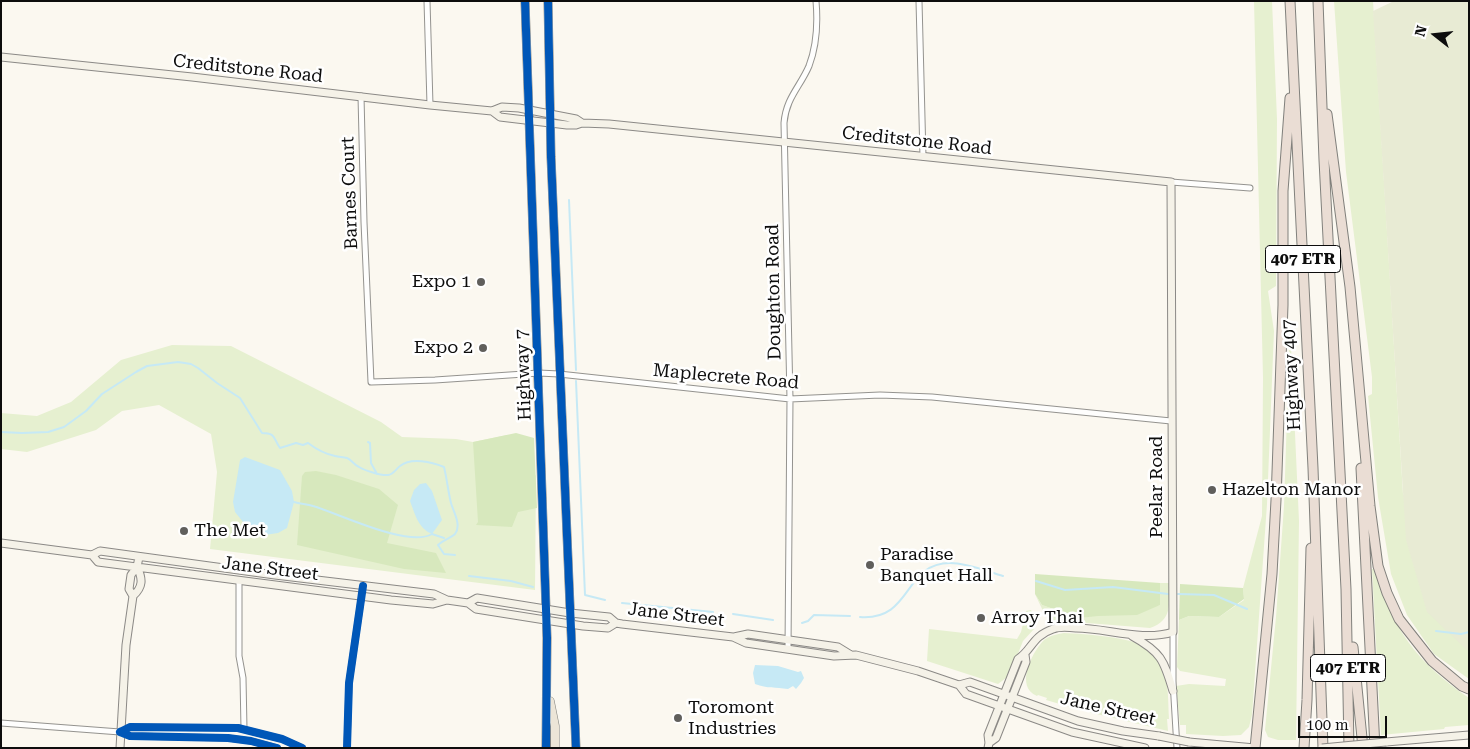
<!DOCTYPE html>
<html>
<head>
<meta charset="utf-8">
<style>
  body { margin:0 }
  #map { position:relative; width:1470px; height:749px; overflow:hidden; background:#fbf8f0; font-family:"Roboto Serif",serif }
  canvas { display:block }
  .frame { position:absolute; inset:0; border:2px solid #0d0d0d; pointer-events:none }
  .north { position:absolute; left:1410px; top:10px; width:50px; height:50px; -webkit-text-stroke:4px #fff; paint-order:stroke; rotate:286deg; font-size:14px; font-weight:700; line-height:20px; text-align:center; color:#0d0d0d }
  .north::after { content:''; display:block; margin:auto; width:18px; height:22px; background:#0d0d0d; clip-path:polygon(50% 0,100% 100%,50% 72%,0 100%) }
  .scale { position:absolute; left:1298px; top:716px; width:89px; height:22px; box-sizing:border-box; border:2px solid #0d0d0d; border-top:0; padding-left:6px; font-size:15px; line-height:18px; white-space:nowrap; color:#0d0d0d; -webkit-text-stroke:4px #fff; paint-order:stroke }
</style>
</head>
<body>
<div id="map">
<canvas width="1470" height="749"></canvas>
<div class="frame"></div>
<div class="north">N</div>
<div class="scale">100 m</div>
</div>
<script>
const ctx = document.querySelector('canvas').getContext('2d');
ctx.lineJoin = 'round';
function fillPath(path, color) { ctx.fillStyle = color; ctx.fill(path, 'evenodd'); }
function trace(path, color, width, dash) { ctx.strokeStyle = color; ctx.lineWidth = width; ctx.lineCap = dash ? 'butt' : 'round'; ctx.setLineDash(dash || []); ctx.stroke(path); }
function label(font, color, halo, rows, align = 'center') {
  ctx.font = font + ' "Roboto Serif",serif'; ctx.lineWidth = 5; ctx.setLineDash([]); ctx.textBaseline = 'middle'; ctx.strokeStyle = halo; ctx.fillStyle = color; for (const [text, x, y, turn = 0] of rows) {
    ctx.save(); ctx.translate(x, y); ctx.rotate((+turn || 0) * Math.PI / 180); ctx.textAlign = isNaN(turn) ? turn : align; if (halo) ctx.strokeText(text, 0, 0); ctx.fillText(text, 0, 0); ctx.restore();
  }
}
fillPath(new Path2D(`
  M1254,1h18l5,118 -1,167 -8,5 6,40 -7,173 -15,211 -3,12 -8,8 -18,1 -37,-2v-9h-6l-4,-39 13,-2 36,2 1,-7 -46,-8 -3,-4 2,-47 10,-4 30,1 25,-17 -1,-12 19,-72 1,-138z
  M1334,1h39l30,493 66,71v114l-35,-25 -27,-39 -16,-41 -13,-77 -10,-101 4,-2v-17l-26,-205z
  M1290,324l9,197 -3,219h-18l-10,-3 -3,-7 11,-113 8,-111z
  M172,345l59,1 150,76 21,15 54,2 17,3 34,-7 29,41 -1,114 -325,-41 7,-77 -6,-38 -52,-29 -37,6 -26,19 -69,22 -26,-3v-36l36,3 34,-14 50,-42z
  M1372,569h2c19,60 42,93 95,129v27l-24,2 -1,2 -63,6z
  M1160,583h9c0,21 4,37 -19,45l-101,-8 -6,-9 -8,-17 7,11 37,13 81,-13z
  M1031,610l4,9 -1,10 -11,12 -15,38 -2,-1 -8,6 -71,-23 2,-32 88,10 4,-7 5,-21z
  M1064,633c22,1 71,4 87,17 5,5 10,12 12,19 6,15 5,34 6,50h-2l1,12 -84,-20 -38,-11 1,-2 -9,-3 -1,1c-22,-9 -6,-42 6,-55 5,-5 14,-7 21,-8z`), '#e6f0d0');
fillPath(new Path2D(`
  M516,433l18,5 3,70 -19,4 -6,15 -36,-2 2,-3 -5,-80z
  M316,471l20,4 43,14 19,16 -11,38 49,10 10,20 -42,-4 -107,-24 5,-69 3,-4z
  M1035,574l125,9v22l-23,10 -39,1 -19,2 -37,-13 -7,-11z
  M1180,584l63,4 1,11 -25,18 -30,-1 -10,4z`), '#d7e8bd');
fillPath(new Path2D(`
  M1394,1h75v651l-42,-40 -21,-72 -33,-529z`), '#e8ebd4');
fillPath(new Path2D(`
  M245,457l35,13 12,21 2,11 -7,26 -9,5 -20,3 -6,-3 -17,-21 -2,-10 7,-42z
  M426,483l6,8 10,29 -10,14c-14,-6 -17,-20 -22,-33l4,-11 6,-6z
  M755,665l23,1 20,6 3,-1 3,7 -3,5 -5,6 -3,-3 -5,3c-13,-2 -20,0 -33,-5l-2,-11z`), '#c6e9f5');
trace(new Path2D(`
  M569,200l7,170
  M576,381l9,214 20,5
  M1,432l21,1 26,-1 16,-5 22,-16 16,-17 34,-22 11,-6 31,-4 13,2 7,4 19,15 23,15 22,35c14,0 11,5 18,15l16,-5 7,2 5,-2c8,6 17,11 27,13 4,1 8,1 12,2 5,2 7,7 12,9 5,3 22,9 29,8 5,0 8,-6 12,-9 11,-9 32,-4 44,1 3,12 4,24 7,36 2,8 11,22 4,31 -4,4 -12,6 -17,11l6,9 11,1
  M368,442l2,1 1,20 6,11
  M294,502c6,2 13,2 19,4 27,8 95,42 119,28l12,4
  M469,576l42,5 22,6
  M1036,581l29,9 48,-3 55,7
  M1178,594l36,1 33,14
  M622,603l91,9
  M733,614l40,6
  M860,617c53,4 43,-54 90,-54 17,0 36,8 53,13
  M802,623l6,-2 6,-6 36,1
  M1436,631l25,3 8,-2`), '#c6e9f5', 2);
const street = new Path2D(`
  M427,1l3,104
  M919,1l4,156
  M361,96l3,126 7,160 64,-2 104,-7 20,1 231,25 90,-4 52,2 239,24
  M1171,182l79,6
  M239,580v76l4,22 1,51
  M1173,632v49l4,67
  M788,649l2,-250 -6,-276c2,-25 16,-36 25,-57 8,-21 9,-42 7,-65
  M1,723l119,9 10,4 98,2 23,3 26,7
  M120,732l10,-5 108,1 44,11 20,9
  M347,748l2,-65 14,-97`);
const secondary = new Path2D(`
  M1,57l191,20 238,28 62,6 10,-4 17,1 57,11 6,4 27,1 562,58 2,450c-31,10 -66,-4 -97,-4 -8,-1 -16,-2 -23,1 -21,7 -21,21 -35,30l-30,76 1,8 -1,5
  M492,111l8,6 67,8h9l6,-2
  M1,543l91,12 8,-4 175,24 159,19 13,6 21,3 8,6 107,17 25,2 8,-5
  M92,555l6,7 293,38 42,4 14,-4
  M133,596c10,-9 10,-17 4,-29
  M468,603l9,-5 93,15 39,4 7,6 6,1 111,13 13,6 88,13 22,-1 62,16 41,14 7,9 106,38 73,16
  M1132,636c29,16 32,24 41,55
  M734,637l14,-3 90,13 13,8
  M959,685l11,-3 108,39 45,10 36,5
  M1189,742l66,6
  M1386,742l83,-7
  M989,743l7,-5 30,-76 -1,-7
  M120,748l6,-103 7,-49 -4,-7 2,-14 6,-8 2,-10`);
const primary = new Path2D(`
  M525,1l22,637 -1,110
  M548,1l3,156 25,591
  M550,701l5,25v22`);
const highway = new Path2D(`
  M1290,1l23,467 10,280
  M1318,1l6,159 22,429 3,159
  M1327,114l23,173 20,219 8,60 9,27 12,26 33,42 30,25 7,3
  M1361,468l14,280
  M1353,647l10,101
  M1255,748l17,-174 4,-74 7,-195v-114l7,-93
  M1304,748l3,-48 4,-152`);
trace(street, '#94938f', 7);
trace(secondary, '#8b8986', 9);
trace(primary, '#81807c', 9);
trace(highway, '#81807c', 11);
trace(street, '#fefefd', 5);
trace(secondary, '#f5f2e8', 7);
trace(primary, '#ece5d7', 8);
trace(highway, '#eaddd4', 9);
const secondaryBridge = new Path2D(`
  M1159,736l30,6
  M1322,748l64,-6`);
trace(secondaryBridge, '#8b8986', 9, []);
trace(secondaryBridge, '#f5f2e8', 7);
trace(new Path2D(`
  M525,1l22,637 -1,110
  M548,1l3,156 25,591
  M120,732l10,-5 108,1 44,11 20,9
  M120,732l10,4 98,2 23,3 26,7
  M347,748l2,-65 14,-97`), '#0057b8', 8);
for (const [x, y, r, color] of [
  [481,282,5,"#605f5c"],
  [483,348,5,"#605f5c"],
  [1212,490,5,"#605f5c"],
  [184,531,5,"#605f5c"],
  [870,565,5,"#605f5c"],
  [981,618,5,"#605f5c"],
  [678,718,5,"#605f5c"]
]) { const dot = new Path2D(); dot.arc(x, y, r, 0, 2 * Math.PI); ctx.fillStyle = color; ctx.fill(dot); trace(dot, '#fff', 2); }
for (const [x, y, w] of [
  [1303,259,75],
  [1348,668,75]
]) { const box = new Path2D(); box.roundRect(x - w / 2, y - 13.5, w, 27, 4); ctx.fillStyle = '#fff'; ctx.fill(box); trace(box, '#0d0d0d', 1); }
label('bold 16px', '#0d0d0d', null, [
  ["407 ETR",1303,259],
  ["407 ETR",1348,668]
]);
label('18px', '#0d0d0d', '#fff', [
  ["Creditstone Road",248,69,6],
  ["Creditstone Road",917,141,6],
  ["Barnes Court",350,193,-92],
  ["Doughton Road",774,292,-91],
  ["Highway 7",524,375,-92],
  ["Highway 407",1292,375,-93],
  ["Maplecrete Road",726,377,5],
  ["Peelar Road",1157,487,-90],
  ["Jane Street",270,569,7],
  ["Jane Street",676,615,7],
  ["Jane Street",1108,709,13]
]);
label('18px', '#0d0d0d', '#fff', [
  ["Expo 1",471,282,"right"],
  ["Expo 2",473,348,"right"],
  ["Hazelton Manor",1222,490],
  ["The Met",194,531],
  ["Paradise",880,555],
  ["Banquet Hall",880,576],
  ["Arroy Thai",991,618],
  ["Toromont",688,708],
  ["Industries",688,729]
], 'left');
</script>
</body>
</html>
